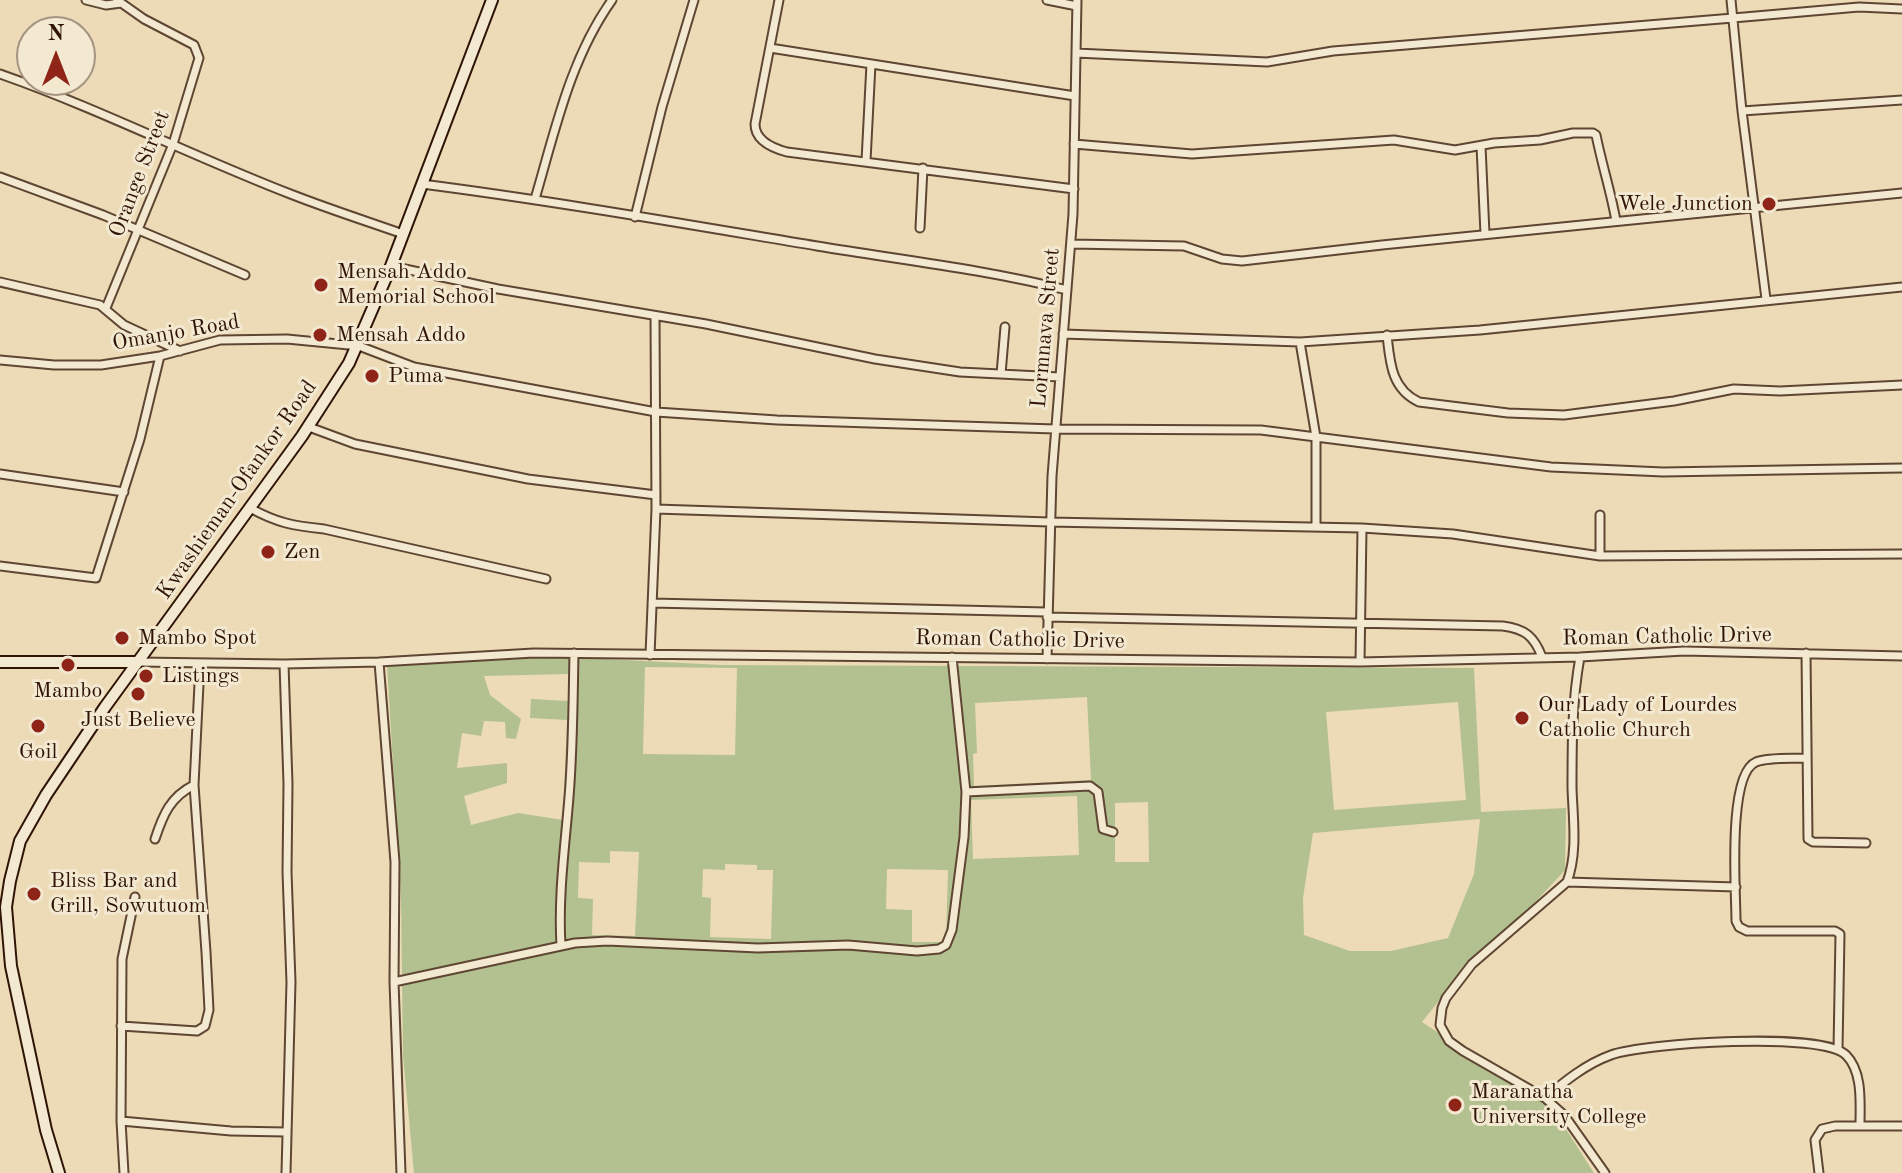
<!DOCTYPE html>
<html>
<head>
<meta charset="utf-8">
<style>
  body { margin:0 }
  #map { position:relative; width:1902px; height:1173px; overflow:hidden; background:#ecdbb6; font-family:"Old Standard TT",serif }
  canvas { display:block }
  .north { position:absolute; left:16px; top:16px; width:80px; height:80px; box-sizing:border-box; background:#f3e8d0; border:2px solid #a5937f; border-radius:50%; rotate:0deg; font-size:22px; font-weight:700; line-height:32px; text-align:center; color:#2f1406 }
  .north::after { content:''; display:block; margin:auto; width:28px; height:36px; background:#8f2418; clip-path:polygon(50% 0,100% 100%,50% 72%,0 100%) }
</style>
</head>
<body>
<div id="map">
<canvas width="1902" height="1173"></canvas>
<div class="north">N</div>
</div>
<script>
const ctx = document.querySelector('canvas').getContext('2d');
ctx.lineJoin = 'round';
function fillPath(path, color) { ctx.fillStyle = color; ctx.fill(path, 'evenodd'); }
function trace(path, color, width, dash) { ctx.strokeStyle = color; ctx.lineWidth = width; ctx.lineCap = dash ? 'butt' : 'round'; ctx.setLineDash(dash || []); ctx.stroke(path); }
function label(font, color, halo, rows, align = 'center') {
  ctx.font = font + ' "Old Standard TT",serif'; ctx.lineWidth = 6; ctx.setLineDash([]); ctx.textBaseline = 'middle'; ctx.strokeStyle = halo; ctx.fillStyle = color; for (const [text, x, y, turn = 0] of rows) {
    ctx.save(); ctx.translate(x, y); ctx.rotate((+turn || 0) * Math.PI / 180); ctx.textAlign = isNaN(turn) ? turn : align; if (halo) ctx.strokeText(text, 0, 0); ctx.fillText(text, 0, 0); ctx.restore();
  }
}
fillPath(new Path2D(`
  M567,657l154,8 753,3 7,144 85,-4 -1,62 -48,52 -44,36 -51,64 131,87 41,64h-1180l-11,-118 -2,-156 -14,-235zM645,667l92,1 -2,87 -92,-1zM569,674l-1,27 -37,-2 -1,19 37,2 -4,100 -45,-7 -47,12 -7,-29 43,-13v-20l-50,5 5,-35 19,3 3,-15 21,1 1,16 10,1 5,-20 -31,-24 -6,-19zM1087,697l4,83 -117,6 -1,-32 4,-1 -2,-50zM1458,702l8,98 -132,10 -8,-98zM1077,796l2,59 -106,4 -2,-59zM1148,802l1,60h-34v-59zM1480,819l-6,55 -26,64 -57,13h-41l-46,-16 -1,-37 10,-65zM610,851l29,1 -4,84 -43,-1 1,-36 -15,-1 1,-36 31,1zM725,864l32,1v5h16l-2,69 -61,-2 1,-39 -9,-1 1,-28 22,1zM887,869l61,1 -2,72h-34v-32l-26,-1z`), '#b3c191');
const street = new Path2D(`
  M86,0l20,5 15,-2
  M779,0l-24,124c0,17 17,24 32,28l287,37
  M1047,0l30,6
  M1731,0l11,111 24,188
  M770,48l305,48
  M1076,53l191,9 66,-11 400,-33 126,-11 43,2
  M0,74c100,35 194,83 293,121 36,14 73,26 110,39
  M1742,111l160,-11
  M1074,144l118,10 202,-14 61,10 39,-7 46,-3 33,-7h20l3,2c6,30 15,57 20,86
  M1481,146l4,88
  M866,161l5,-97
  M0,177l103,38 142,60
  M422,184c132,17 263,40 395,62 84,14 167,23 250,44
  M535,199c20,-68 35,-140 77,-199
  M635,217l27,-110 32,-107
  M920,228l3,-60
  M1071,244l113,2 38,13 20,2 140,-16 520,-52
  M391,266l107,23 208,35 169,35 85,13 100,5
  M0,282l100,23 24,20 56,26
  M106,308l67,-164 26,-86 -5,-13 -50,-26 -27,-19
  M1063,334l237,8 180,-12 422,-43
  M1387,335c3,27 4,54 32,67l89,11 56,2 110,-14 60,-12 46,2 122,-6
  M1300,342l16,95v90
  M0,360l54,5h47l59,-9 60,-16 67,-1 72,7 55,21 242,45 121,8 278,9 206,1 290,37 112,5 239,-4
  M1001,374l4,-47
  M309,427l46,17 173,35 128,16
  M0,474l124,18
  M250,508c27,15 44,18 74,21l222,50
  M656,509l393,13 313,6 91,6 147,22 302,-2
  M1600,515v41
  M0,566l96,12 44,-139 20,-83
  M652,603l395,9
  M1047,617l456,9c22,3 31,10 39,31
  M1806,653l2,186 5,3 53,1
  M650,655l6,-146 -1,-193
  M1580,657c-8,44 -8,87 -8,131 1,30 6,65 -5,94l-95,82 -26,34 -4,10 -2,17 9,16 14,10 82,47 19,17 41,58
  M1047,659l5,-183 21,-262 4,-214
  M138,662l146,2 95,-2 155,-9 826,9 220,-5 104,-6 218,5
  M379,662l16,200 -1,120 7,191
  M1360,662l2,-134
  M284,664l4,120 -1,88 4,110 -5,191
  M1807,758c-15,1 -37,-1 -51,4 -29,12 -20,130 -20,159l3,6 8,4h88l5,3 -2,116
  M966,792l124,-6 8,6 5,37 10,3
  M155,839c8,-24 15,-42 39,-54
  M1567,882l169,5
  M561,946c-3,-51 4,-99 8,-149 4,-48 4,-96 5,-144
  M394,982l181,-39 32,-2 151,7 90,-3 69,6 22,-2 7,-4 6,-15 12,-93 2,-45 -14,-135
  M121,1026l76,5 8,-5 4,-16 -3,-58 -12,-167 6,-121
  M1545,1098c20,-17 41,-34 66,-43 34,-12 211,-24 235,0 17,17 14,48 14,70
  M121,1121l110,10 55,1
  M124,1173l-3,-52 1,-162 13,-62
  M1819,1173l-4,-33 7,-11 13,-3h67`);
const secondary = new Path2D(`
  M0,662h138
  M59,1173l-13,-43 -35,-164 -5,-59 4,-26 10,-40 26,-46 59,-88 197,-271 47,-73 42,-97 101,-266`);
trace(street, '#5e4632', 11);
trace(secondary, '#2f1406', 14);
trace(street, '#f3e8d0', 7);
trace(secondary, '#f3e8d0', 10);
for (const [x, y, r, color] of [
  [1769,204,8,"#8f2418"],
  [321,285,8,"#8f2418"],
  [320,335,8,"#8f2418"],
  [372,376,8,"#8f2418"],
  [268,552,8,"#8f2418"],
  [122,638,8,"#8f2418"],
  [68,665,8,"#8f2418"],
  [146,676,8,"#8f2418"],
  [138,694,8,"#8f2418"],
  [1522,718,8,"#8f2418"],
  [38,726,8,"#8f2418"],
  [34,894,8,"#8f2418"],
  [1455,1105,8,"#8f2418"]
]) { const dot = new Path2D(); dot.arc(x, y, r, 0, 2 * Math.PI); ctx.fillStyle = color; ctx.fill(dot); trace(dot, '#f3e8d0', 3); }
label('22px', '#2f1406', '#f3e8d0', [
  ["Orange Street",140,174,-69],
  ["Lormnava Street",1046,328,-85],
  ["Omanjo Road",176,333,-10],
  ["Kwashieman-Ofankor Road",237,490,-55],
  ["Roman Catholic Drive",1667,637,-1],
  ["Roman Catholic Drive",1020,640,1]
]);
label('22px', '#2f1406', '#f3e8d0', [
  ["Wele Junction",1753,204,"right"],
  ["Mensah Addo",337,272],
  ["Memorial School",337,297],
  ["Mensah Addo",336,335],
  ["Puma",388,376],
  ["Zen",284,552],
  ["Mambo Spot",138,638],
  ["Listings",162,676],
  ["Mambo",68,691,"center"],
  ["Our Lady of Lourdes",1538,705],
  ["Catholic Church",1538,730],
  ["Just Believe",138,720,"center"],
  ["Goil",38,752,"center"],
  ["Bliss Bar and",50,881],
  ["Grill, Sowutuom",50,906],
  ["Maranatha",1471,1092],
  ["University College",1471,1117]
], 'left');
</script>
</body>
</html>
